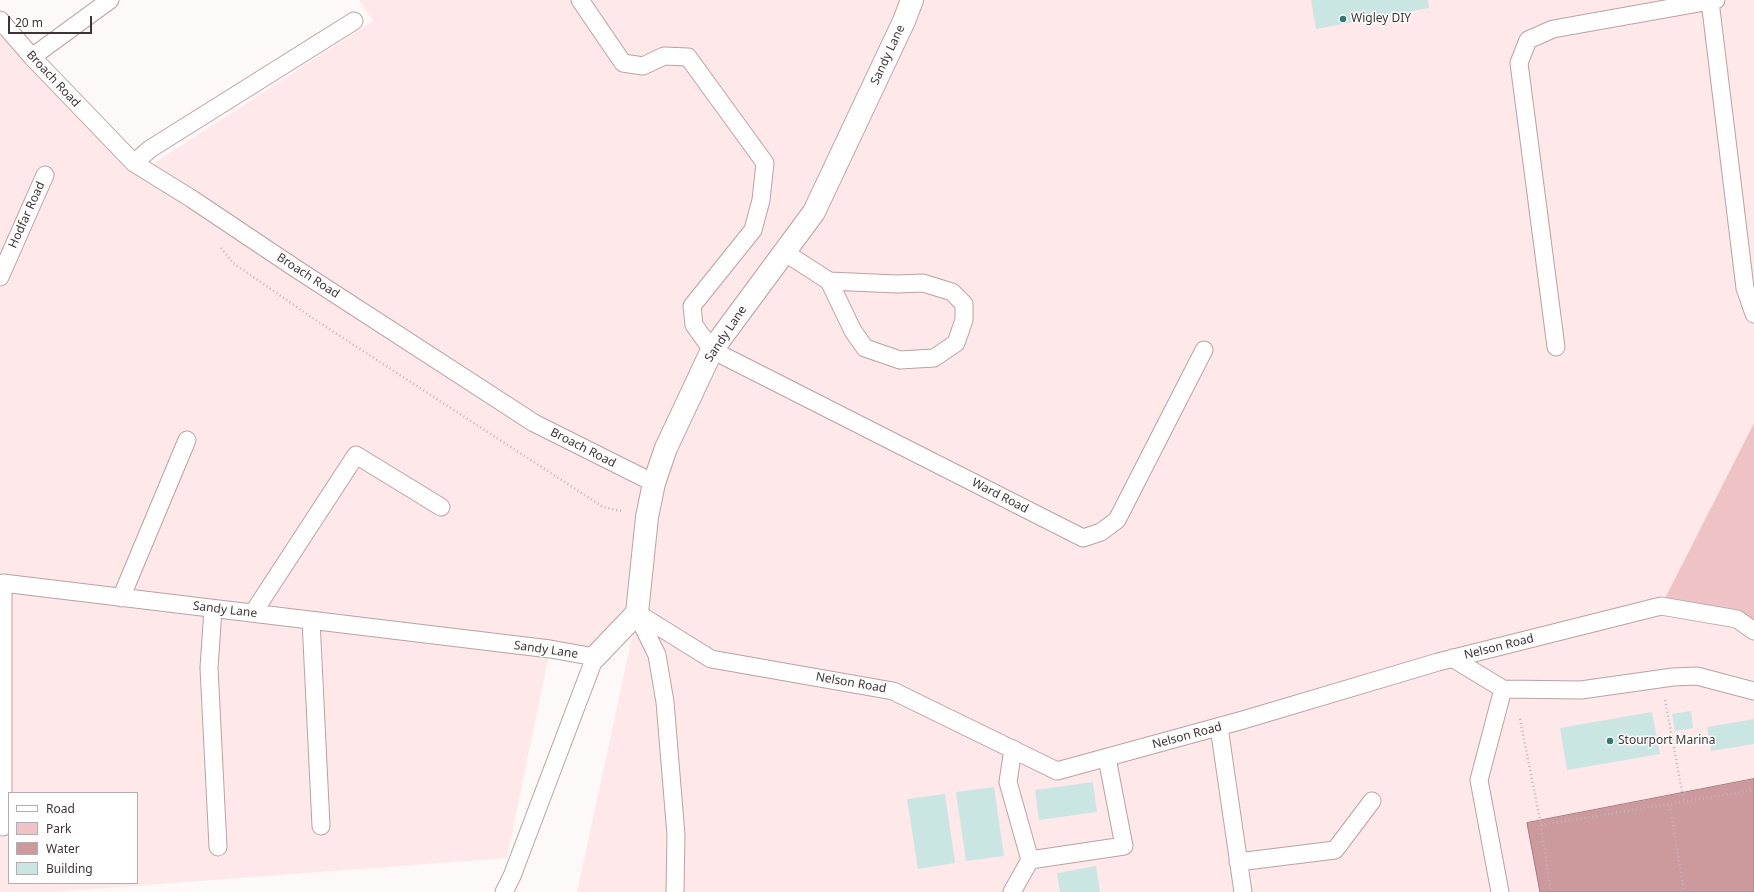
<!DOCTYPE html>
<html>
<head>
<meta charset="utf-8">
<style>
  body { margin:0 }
  #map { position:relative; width:1754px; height:892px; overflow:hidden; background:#fef9f9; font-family:"Noto Sans",sans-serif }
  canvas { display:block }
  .legend { position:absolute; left:8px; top:792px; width:130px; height:92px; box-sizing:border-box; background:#fff; border:1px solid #b2aeae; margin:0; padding:5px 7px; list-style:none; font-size:12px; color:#3f3435 }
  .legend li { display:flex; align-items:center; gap:8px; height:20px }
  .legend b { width:20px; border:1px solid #b2aeae }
  .scale { position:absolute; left:8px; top:16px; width:84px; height:18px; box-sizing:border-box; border:2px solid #3f3435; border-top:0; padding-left:5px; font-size:12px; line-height:14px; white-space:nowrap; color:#3f3435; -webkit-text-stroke:3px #fff; paint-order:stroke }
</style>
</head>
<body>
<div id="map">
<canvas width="1754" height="892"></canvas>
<ul class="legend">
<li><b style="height:5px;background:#fff"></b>Road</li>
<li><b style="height:11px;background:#efc3c6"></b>Park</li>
<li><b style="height:11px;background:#cc999d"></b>Water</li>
<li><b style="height:11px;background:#c9e6e2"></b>Building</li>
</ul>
<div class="scale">20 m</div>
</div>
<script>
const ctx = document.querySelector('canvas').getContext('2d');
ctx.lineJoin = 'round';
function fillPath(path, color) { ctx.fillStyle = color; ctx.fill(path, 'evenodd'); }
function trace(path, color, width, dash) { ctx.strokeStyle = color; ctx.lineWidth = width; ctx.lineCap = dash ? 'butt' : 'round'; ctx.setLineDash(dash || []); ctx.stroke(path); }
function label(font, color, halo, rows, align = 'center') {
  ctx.font = font + ' "Noto Sans",sans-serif'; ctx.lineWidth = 3; ctx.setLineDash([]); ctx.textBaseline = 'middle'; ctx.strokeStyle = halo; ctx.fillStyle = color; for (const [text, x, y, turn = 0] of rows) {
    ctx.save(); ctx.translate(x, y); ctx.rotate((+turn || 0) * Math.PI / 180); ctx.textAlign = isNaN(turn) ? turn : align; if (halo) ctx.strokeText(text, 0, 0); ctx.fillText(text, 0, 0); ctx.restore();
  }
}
fillPath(new Path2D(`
  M359,0h1395v423l-93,183 93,25v148l-226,44 12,69h-963l60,-278 -42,43 -45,-8 -43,209 -456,34h-51v-873l145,150 228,-148zM9,793h128v90h-128z`), '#fee8e9');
fillPath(new Path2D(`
  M1754,423v208l-93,-25z`), '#efc3c6');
const water = new Path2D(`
  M1754,779v113h-214l-13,-69z`);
fillPath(water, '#cc999d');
trace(water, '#a27b7e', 1);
fillPath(new Path2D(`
  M1311,0h117l1,8 -113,21z
  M1691,711l2,17 -18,3 -3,-17z
  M1652,712l8,42 -93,16 -7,-42z
  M1754,719v25l-43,7 -4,-24z
  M1093,782l4,30 -58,8 -4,-30z
  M994,787l10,69 -38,5 -10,-69z
  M945,794l10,69 -37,6 -11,-70z
  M1096,866l4,26h-40l-3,-19z`), '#c9e6e2');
const service = new Path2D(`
  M580,0l43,63 20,3 21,-10 24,1 77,106 -4,37 -8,30 -61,76 2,19 18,25 371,188 18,-6 16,-12 87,-170
  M1710,1l35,287 9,26
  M0,20l32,37 102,106 58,36 103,69 239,155 120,60
  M32,57l78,-57
  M134,163l16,-14 204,-128
  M784,252l45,29 24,50 12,17 35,12 34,-2 22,-15 8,-23v-16l-12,-12 -29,-9 -26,1 -68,-3
  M0,277l45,-102
  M1556,347l-37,-284 9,-23 25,-11 163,-29
  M121,598l66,-158
  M213,609l-4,59 9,179
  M253,613l103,-158 85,52
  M637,613l74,46 182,32 164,80 186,-51 195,-58 223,-56 76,13 17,12
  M637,614l20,41 8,47 11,133 -1,57
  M311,620l10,206
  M1452,658l51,31 78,1 92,-13 24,-1 57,15
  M1219,727l24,165
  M3,827v-244l547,66 45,8 -83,219 -8,16
  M1030,860l94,-14 -17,-88
  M1238,862l97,-12 37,-49
  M1012,892l18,-32 -22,-78 5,-33
  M1500,892l-21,-112 24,-91`);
const minor = new Path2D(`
  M595,657l42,-44 10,-96 7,-34 12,-35 46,-98 102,-138 90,-191 8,-21`);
trace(service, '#bba1a3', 19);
trace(minor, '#bba1a3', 24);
trace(new Path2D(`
  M221,248l12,15 84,58 286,186 18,4
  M1665,700l19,102
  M1520,719l21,106 10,67
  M1670,805l14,87
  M1541,825l213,-35`), '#bdb6b6', 2.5, [1, 3]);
trace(service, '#fff', 17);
trace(minor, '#fff', 22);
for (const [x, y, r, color] of [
  [1343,19,4,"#307870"],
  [1610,741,4,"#307870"]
]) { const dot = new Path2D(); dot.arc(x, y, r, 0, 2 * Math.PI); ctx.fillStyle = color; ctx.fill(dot); trace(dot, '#fff', 1.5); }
label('12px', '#3f3435', '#fff', [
  ["Wigley DIY",1351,19],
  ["Stourport Marina",1618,741]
], 'left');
label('12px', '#3f3435', '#fff', [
  ["Sandy Lane",888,55,-65],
  ["Broach Road",53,79,47],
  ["Hodfar Road",27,215,-66],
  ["Broach Road",308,276,33],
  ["Sandy Lane",726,334,-56],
  ["Broach Road",583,448,27],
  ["Ward Road",1000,496,27],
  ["Sandy Lane",225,610,7],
  ["Nelson Road",1499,647,-14],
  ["Sandy Lane",546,650,8],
  ["Nelson Road",851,683,10],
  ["Nelson Road",1187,736,-15]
]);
</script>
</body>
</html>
